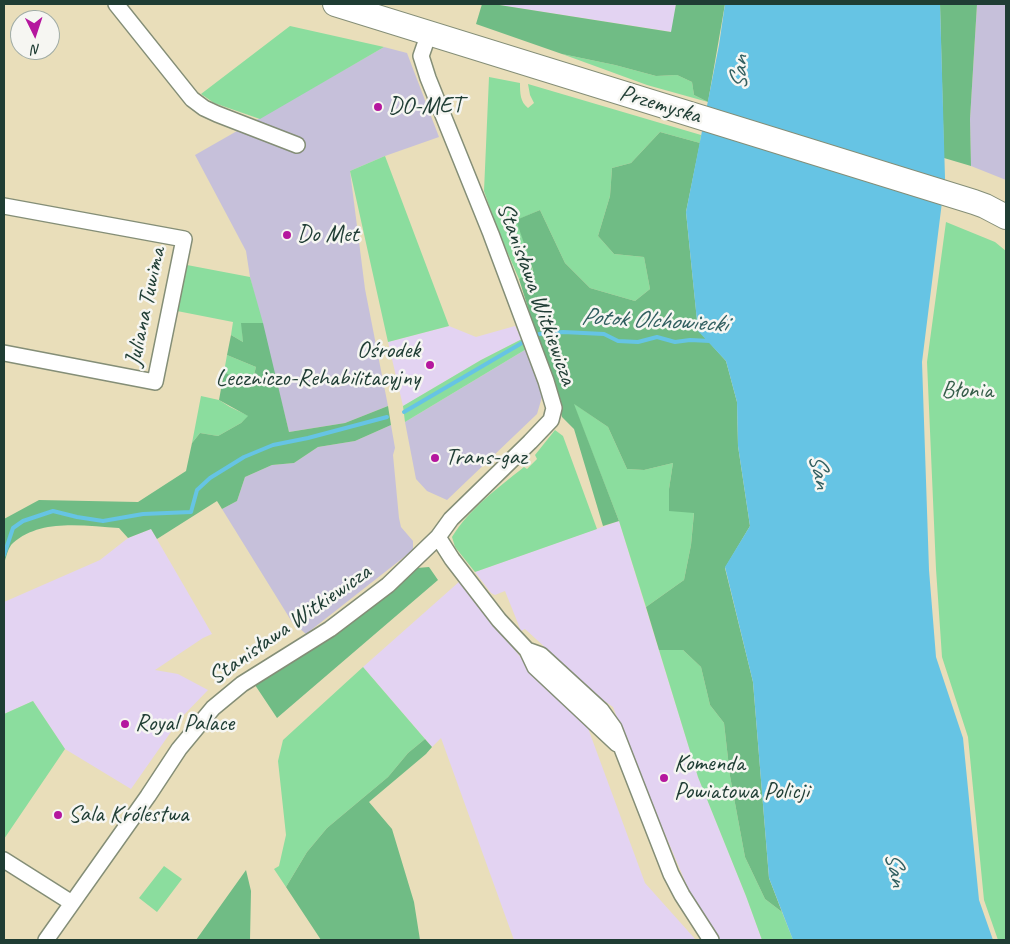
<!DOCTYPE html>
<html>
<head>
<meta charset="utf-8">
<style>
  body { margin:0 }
  #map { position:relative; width:1010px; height:944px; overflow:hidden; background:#e9deba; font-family:Caveat,sans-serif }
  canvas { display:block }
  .frame { position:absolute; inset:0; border:5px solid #1f3d34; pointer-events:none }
  .north { position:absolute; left:10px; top:10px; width:50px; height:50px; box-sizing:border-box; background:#f6f6f2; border:1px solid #a0aca6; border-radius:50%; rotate:176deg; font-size:14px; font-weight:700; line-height:20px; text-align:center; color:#1f3d34 }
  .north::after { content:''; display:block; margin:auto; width:18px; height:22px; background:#b5179e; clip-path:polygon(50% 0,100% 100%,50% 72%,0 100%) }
</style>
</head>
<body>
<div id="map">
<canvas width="1010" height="944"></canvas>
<div class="frame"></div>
<div class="north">N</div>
</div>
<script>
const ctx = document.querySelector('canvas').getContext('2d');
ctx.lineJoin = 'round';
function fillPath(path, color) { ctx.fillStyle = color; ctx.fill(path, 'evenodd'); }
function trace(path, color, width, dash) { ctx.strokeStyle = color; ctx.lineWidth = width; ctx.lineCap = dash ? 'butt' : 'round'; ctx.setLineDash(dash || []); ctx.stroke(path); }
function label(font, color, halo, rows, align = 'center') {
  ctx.font = font + ' Caveat,sans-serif'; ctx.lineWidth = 5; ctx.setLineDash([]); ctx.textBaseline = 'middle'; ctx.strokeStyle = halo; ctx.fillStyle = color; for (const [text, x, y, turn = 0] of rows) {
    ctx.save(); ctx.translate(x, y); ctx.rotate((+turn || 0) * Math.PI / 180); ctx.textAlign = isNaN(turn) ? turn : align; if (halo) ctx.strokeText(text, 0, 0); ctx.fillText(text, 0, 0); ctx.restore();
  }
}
fillPath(new Path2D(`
  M493,4h183l-4,28z
  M449,326l27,11 39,-11 7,13 -41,21 -78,46 -15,-64z
  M619,521l79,256 48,119 16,44h-45l-18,-26 -69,-162 -17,-45 -10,-7 -78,-71 -4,2 -16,-40 -10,4 -4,-2 -16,-21z
  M151,529l61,105 -9,4 -48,32 23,4 30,16 -28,29 -49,70 -66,-40 -32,-48 -29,13v-112l96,-42 28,-22z
  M460,581l62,78 63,61 60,163 51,57h-182l-73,-202 -9,9 -69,-80z`), '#e3d3f2');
fillPath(new Path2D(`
  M977,4h29v176l-35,-14 -1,-47z
  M384,47l23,6 32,84 -54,19 -35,15 15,118 23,117 -43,17 -56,9 -39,-155 -4,-26 -51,-96z
  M528,348l12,30 2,19 -5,17 -90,86 -20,-9 -11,-12 -11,-57z
  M391,425l4,23 -2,7 6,63 2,9 12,14v9l-107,84 -14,-12 -70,-113 15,-8 8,-24 27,-12 22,-2 24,-16 37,-6z`), '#c6c0da');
fillPath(new Path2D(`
  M290,26l94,21 -124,72 -46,-16 -13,-9z
  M562,54l53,11 41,11 21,-1 15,7 2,13 14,7 -61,-17z
  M489,77l31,6c0,10 0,19 8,25l6,-5 -4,-8 -2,-11 173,51 -1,8 -40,-11 -29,31 -19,5 -2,28 -12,40 16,18 30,3 6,32 -15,12 -45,-13 -25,-25 -25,-53 -23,10 16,51 -14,8 -23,-53 -12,-35z
  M385,156l64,170 -61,16 -38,-171z
  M946,222l49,20 11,9v689h-8l-14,-40 -16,-163 -26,-80 -6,-88 -9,-207z
  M187,265l63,12 13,46h-21l1,19 -12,-7 2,-13 -56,-11z
  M522,339l6,9 -123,74 -2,-16 78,-46z
  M227,355l29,12 -5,19 -27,-14z
  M201,396l18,4 11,7 19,9 -8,7 -23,13 -18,-3 -8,10z
  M573,403l35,24 19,42 17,1 29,-7 -4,26 25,23 -3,33 -7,35 -38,27 -27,-86z
  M555,430l8,6 34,93 -122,43 -20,-25 -3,-10c18,-29 46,-49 72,-70l3,2 10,-10 -2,-4z
  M659,650h24l18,17 9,38 14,18 6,53 15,81 20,42 17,13 11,28h-31l-16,-44 -48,-119z
  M363,667l62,72 -17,14 -20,24 -61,51 -20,24 -21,35 -12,-18 5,-3 7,-31 -8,-74 5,-21z
  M33,701l32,48 -61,90v-125z
  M164,866l18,13 -25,33 -18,-14z`), '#8bdd9e');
fillPath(new Path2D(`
  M482,4h11l178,28 5,-28h49l-17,98 -14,-7 -2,-13 -15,-7 -21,1 -41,-11 -53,-11 -86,-30z
  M940,4h37l-7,115 1,47 -27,-8z
  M660,132l40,11 -14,69 12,118 28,31 11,41 1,44 12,80 -25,42 28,114 16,196 13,34 -17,-13 -20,-42 -15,-81 -6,-53 -14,-18 -9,-38 -18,-17h-24l-13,-43 38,-27 7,-35 3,-32 -25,-2v-22l4,-26 -29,7 -17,-1 -19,-42 -34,-23 45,117 -16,5 -29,-97 -12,-12 -43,-138 14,-9 -17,-50 24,-10 25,53 25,25 45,13 15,-12 -6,-32 -30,-3 -16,-18 12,-40 2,-28 19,-5z
  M241,323h22l26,109 56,-9 43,-17 3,19 -36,16 -37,6 -24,16 -22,2 -27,12 -8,24 -15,8 -5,-8 -60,38 -6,-10 -23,9 -9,-10c-34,-2 -78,-10 -106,15 -5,4 -7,15 -9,21v-45l35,-19 99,2 48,-31 6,-28 8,-10 18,3 23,-13 7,-7 -29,-16 5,-28 27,14 5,-19 -29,-12 4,-20 12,7z
  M429,567l9,13 -161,138 -24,-36 56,-30 108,-84z
  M425,739l7,8 -6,7 -57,48 23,27 22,73 6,38h-99l-35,-53 21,-35 20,-24 61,-51 20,-24z
  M246,870l5,21 -1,49h-54z`), '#70bc85');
fillPath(new Path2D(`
  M725,4h215l5,174 -23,184 7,208 7,87 27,81 16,162 14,40h-200l-24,-62 -16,-196 -28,-115 25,-41 -12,-80 -1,-44 -11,-41 -28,-30 -12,-119 33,-167z`), '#66c4e4');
trace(new Path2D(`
  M539,334l24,-2 41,2 14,7 20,1 19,-5 18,5 15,-2 20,1
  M404,412l123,-72
  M4,555l9,-27 10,-7 30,-10 24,6 26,4 40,-7 48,-2 6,-22 13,-12 34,-21 29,-12 35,-7 79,-21`), '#66c4e4', 4);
const street = new Path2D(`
  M116,4l76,95 12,9 13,6 80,31
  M4,206l180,33 -29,143 -151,-29
  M438,537l14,22 47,61 28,30 8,17 82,77
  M527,650l14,5 60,55 13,18 57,146 11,21 29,45
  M4,860l68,43
  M46,940l102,-144 31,-47 34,-41 29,-24 88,-55 58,-44 50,-48 13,-18 79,-77 21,-22 3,-12 -8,-27 -55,-147 -63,-156 -7,-22 8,-23`);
const primary = new Path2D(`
  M335,4l639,198 11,4 21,11`);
trace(street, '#848e77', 18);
trace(primary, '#848e77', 26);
trace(street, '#fff', 15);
trace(primary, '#fff', 24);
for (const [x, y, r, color] of [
  [378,107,5,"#b5179e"],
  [287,235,5,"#b5179e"],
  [430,365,5,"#b5179e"],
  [435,458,5,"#b5179e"],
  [125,724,5,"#b5179e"],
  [664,778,5,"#b5179e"],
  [58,815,5,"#b5179e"]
]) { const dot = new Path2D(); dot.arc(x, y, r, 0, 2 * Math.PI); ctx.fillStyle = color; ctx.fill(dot); trace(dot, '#f6f6f2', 2); }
label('24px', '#1f3d34', '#f6f6f2', [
  ["Przemyska",660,105,17],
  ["Stanisława Witkiewicza",536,294,70],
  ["Juliana Tuwima",146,307,-78],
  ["Stanisława Witkiewicza",290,625,-35]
]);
label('24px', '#1f3d34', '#f6f6f2', [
  ["DO-MET",388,107],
  ["Do Met",297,235],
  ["Ośrodek",420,351,"right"],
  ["Leczniczo-Rehabilitacyjny",420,379,"right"],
  ["Trans-gaz",445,458],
  ["Royal Palace",135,724],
  ["Komenda",674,764],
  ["Powiatowa Policji",674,792],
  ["Sala Królestwa",68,815]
], 'left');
label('24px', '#355d49', '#f6f6f2', [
  ["Błonia",967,391]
]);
label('italic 25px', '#315f60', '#f6f6f2', [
  ["San",740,73,-87],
  ["Potok Olchowiecki",654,321,3],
  ["San",819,471,79],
  ["San",895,869,79]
]);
</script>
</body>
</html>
